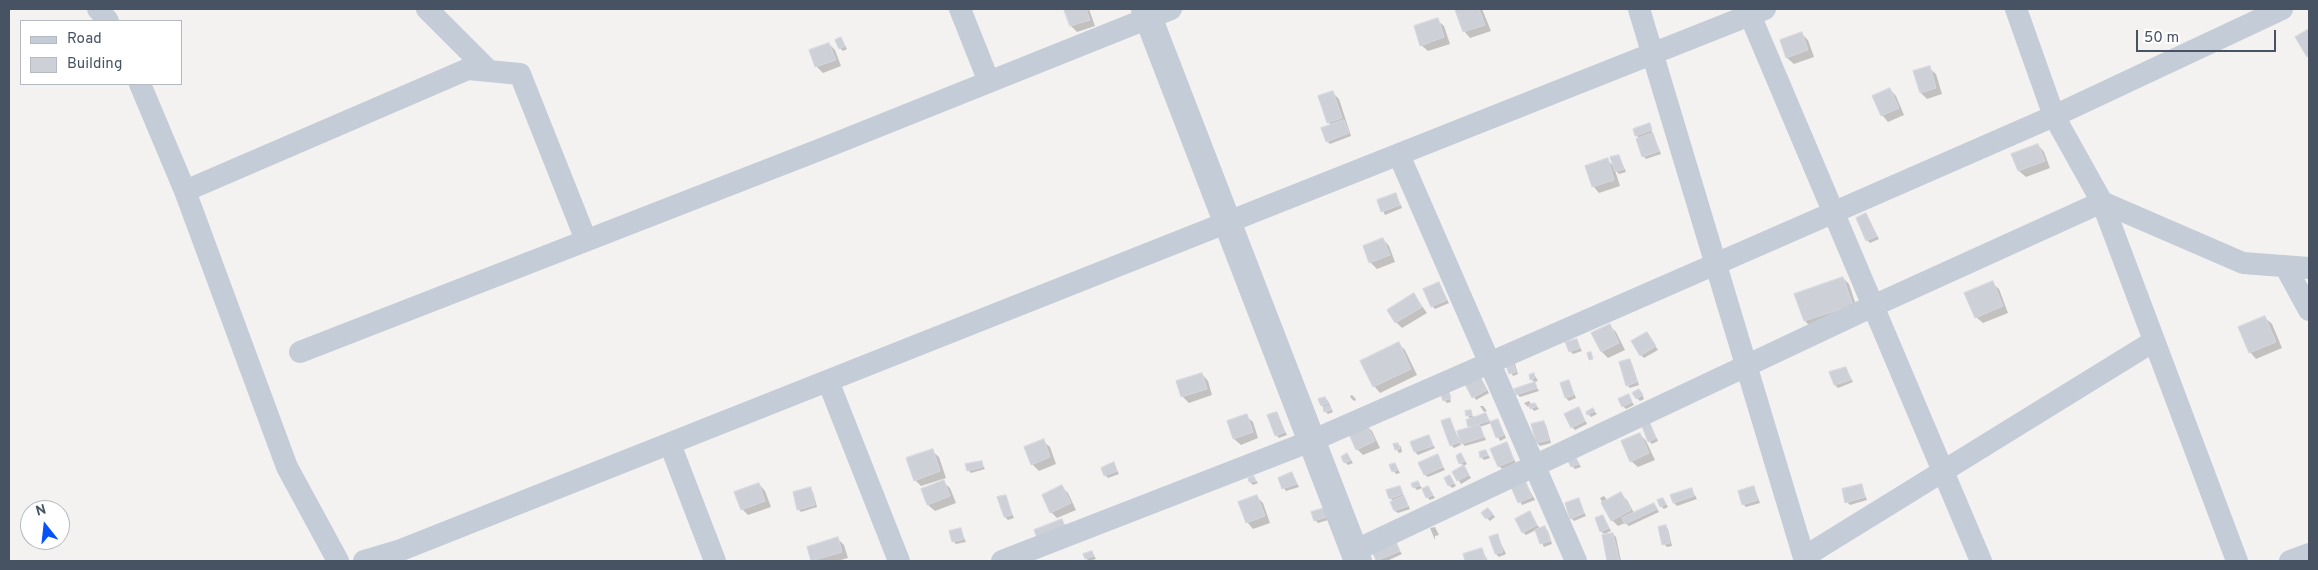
<!DOCTYPE html>
<html>
<head>
<meta charset="utf-8">
<style>
  body { margin:0 }
  #map { position:relative; width:2318px; height:570px; overflow:hidden; background:#f4f2f1; font-family:Overpass,sans-serif }
  canvas { display:block }
  .frame { position:absolute; inset:0; border:10px solid #475262; pointer-events:none }
  .legend { position:absolute; left:20px; top:20px; width:162px; height:65px; box-sizing:border-box; background:#fff; border:1px solid #b5bac0; margin:0; padding:6px 9px; list-style:none; font-size:15px; color:#475262 }
  .legend li { display:flex; align-items:center; gap:10px; height:25px }
  .legend b { width:25px; border:1px solid #b5bac0 }
  .north { position:absolute; left:20px; top:500px; width:50px; height:50px; box-sizing:border-box; background:#fff; border:1px solid #b5bac0; border-radius:50%; rotate:344deg; font-size:14px; font-weight:700; line-height:20px; text-align:center; color:#475262 }
  .north::after { content:''; display:block; margin:auto; width:18px; height:22px; background:#0552fb; clip-path:polygon(50% 0,100% 100%,50% 72%,0 100%) }
  .scale { position:absolute; left:2136px; top:30px; width:140px; height:22px; box-sizing:border-box; border:2px solid #475262; border-top:0; padding-left:6px; font-size:15px; line-height:18px; white-space:nowrap; color:#475262; -webkit-text-stroke:4px #fff; paint-order:stroke }
</style>
</head>
<body>
<div id="map">
<canvas width="2318" height="570"></canvas>
<div class="frame"></div>
<ul class="legend">
<li><b style="height:6px;background:#c4ccd7"></b>Road</li>
<li><b style="height:14px;background:#cdd0d7"></b>Building</li>
</ul>
<div class="north">N</div>
<div class="scale">50 m</div>
</div>
<script>
const ctx = document.querySelector('canvas').getContext('2d');
ctx.lineJoin = 'round';
function fillPath(path, color) { ctx.fillStyle = color; ctx.fill(path, 'evenodd'); }
function trace(path, color, width, dash) { ctx.strokeStyle = color; ctx.lineWidth = width; ctx.lineCap = dash ? 'butt' : 'round'; ctx.setLineDash(dash || []); ctx.stroke(path); }
fillPath(new Path2D(`
  M1065,9h24l6,17 -18,6 -6,-6z
  M1461,9h21l9,22 -21,7 -6,-7 -8,-21z
  M1437,20l7,6 6,18 -22,7 -7,-6z
  M1802,34l6,6 6,17 -20,7 -7,-6 -6,-17z
  M841,38l6,11 -4,2 -3,-3z
  M829,44l6,6 6,16 -18,7 -7,-7z
  M1929,68l7,6 6,20 -15,5 -6,-6z
  M1890,89l6,7 8,19 -16,7 -6,-7z
  M1333,93l6,6 12,37 -21,8 -3,-3 5,-15 -4,-4z
  M1649,124l12,30 -15,5 -3,-3 -3,-17 -4,-4z
  M2038,145l6,7 6,16 -24,9 -7,-6 -6,-17z
  M1619,156l7,16 -7,2 -4,-4 5,16 -21,7 -6,-7 14,-26 8,7z
  M1396,194l6,14 -17,7 -7,-14z
  M1866,215l13,24 -9,4 -3,-3z
  M1383,239l6,7 6,16 -18,7 -7,-7z
  M1843,278l6,6 9,27 -47,16 -6,-6 -9,-27z
  M1438,283l11,20 -14,6 -3,-3z
  M1992,283l7,6 9,24 -25,10 -7,-6z
  M1414,295l13,18 -25,15 -6,-6z
  M2265,318l7,6 10,24 -26,11 -6,-7z
  M1610,326l6,6 9,18 -17,8 -6,-6z
  M1647,333l11,17 -14,8 -3,-3z
  M1576,340l6,11 -9,3 -3,-3z
  M1399,344l6,6 12,25 -37,18 -6,-7z
  M1629,361l3,3 7,21 -9,3 -3,-3z
  M1506,363l9,1 3,10 -5,2z
  M1846,368l7,14 -15,6 -3,-3z
  M1202,374l6,7 4,14 -23,8 -7,-7z
  M1534,374l4,7 -4,1 -3,-3z
  M1481,379l8,14 -13,7 -11,-18z
  M1569,381l7,17 -7,3 -3,-3z
  M1534,383l5,8 -19,6 -3,-3z
  M1448,392l3,10 -4,1 -3,-3z
  M1642,393l2,6 -4,2 -3,-3z
  M1352,395l3,3 1,2 -2,1 -3,-3 -1,-2z
  M1628,396l6,9 -8,4 -3,-3z
  M1325,398l3,3 5,11 -5,2 -3,-3 -3,-6z
  M1529,401l3,4 3,-1 4,5 -5,2 -4,-5 -2,1 -4,-4z
  M1480,406h3l4,5 -3,1z
  M1579,409l8,15 -12,6 -3,-3z
  M1593,410l4,4 -6,3 -3,-3z
  M1470,412l4,6 12,-4 5,9 7,-3 8,18 -6,3 -9,-18 -11,4 6,13 -21,6 -6,-5 2,4 -7,3 -3,-3 -1,-25 9,19 2,-1 11,-9 -4,-9 3,-1 -4,-4z
  M1276,413l11,22 -8,3 -3,-3z
  M1246,416l7,6 5,16 -17,7 -7,-6 -6,-17z
  M1529,416l5,9 9,-3 3,3 5,18 -11,3 -3,-3 -3,-18z
  M1649,422l9,19 -6,3 -3,-3z
  M1366,425l6,6 8,17 -17,7 -6,-6z
  M1640,434l6,7 9,19 -17,7 -7,-6z
  M1429,437l6,11 -17,7 -3,-3z
  M1043,441l7,6 6,17 -17,7 -7,-7z
  M1398,444l3,3 1,5 -3,1 -2,-3 -2,-5z
  M1506,444l10,19 -14,6 -3,-3z
  M932,451l7,6 7,21 -25,8 -6,-6z
  M1486,451l4,7 -6,2 -3,-3z
  M1347,454l6,9 -5,2 -3,-3z
  M1461,455l6,9 -4,2 -2,-3z
  M1437,456l8,14 -17,7 -3,-2z
  M1576,459l5,8 -6,2 -3,-3z
  M981,462l4,7 -14,4 -3,-3z
  M1114,464l5,10 -11,4 -3,-3z
  M1395,464l5,9 -4,1 -5,-8z
  M1464,467l7,11 -10,6 -7,-12z
  M1292,474l7,13 -13,4 -2,-3z
  M1450,476l6,10 -4,2 -3,-3z
  M1254,478l4,5 -5,2 -3,-3z
  M943,482l7,6 6,15 -21,8 -7,-6 -5,-15z
  M1525,482l10,18 -13,5 -10,-18z
  M1418,483l4,5 -5,2 -3,-3z
  M759,484l6,7 6,16 -23,8 -6,-6z
  M1861,485l6,15 -17,5 -3,-3z
  M1062,487l6,6 8,17 -19,8 -6,-6z
  M1400,487l10,22 -12,4 -3,-2 -1,-9 -4,-4z
  M1428,487l7,11 -5,2 -3,-3z
  M1754,487l6,16 -14,4 -3,-3z
  M810,489l3,3 4,15 -16,5 -3,-3z
  M1692,490l5,9 -20,7 -3,-3z
  M1621,494l6,6 7,13 22,-6 3,5 -30,14 -4,-3 -7,3 -6,-6 -12,-22 4,-2 4,5z
  M1005,496l9,22 -6,2 -3,-3z
  M1256,496l7,7 7,20 -17,6 -6,-7z
  M1663,499l5,8 -4,2 -3,-3z
  M1578,500l8,16 -12,5 -3,-3z
  M1326,512l2,8 -10,3 -3,-3z
  M1491,512l4,5 -5,4 -3,-3z
  M1529,513l11,16 5,-1 3,3 4,13 -8,3 -8,-17 -10,5 -3,-3z
  M1603,516l8,15 -7,3 -3,-3z
  M1665,526l3,3 4,17 -5,1 -3,-3z
  M1435,527l4,8 -4,1v4l-5,-12z
  M960,529l6,13 -10,2 -3,-3z
  M1613,534l3,3 5,24h-13l-5,-25z
  M1497,535l9,19 -7,3 -3,-3z
  M838,539l6,6 4,13 -11,3 -25,-1z
  M1395,544l7,10 -15,7h-9l-4,-7z
  M1482,550l6,11h-22l-1,-6z
  M1092,552l4,7 -8,2 -3,-6z`), '#0003');
const building = new Path2D(`
  M1064,9h22l4,11 -20,6z
  M1479,9l6,16 -22,7 -8,-22z
  M1438,18l6,19 -24,9 -6,-20z
  M2309,29v26l-2,2 -12,-20z
  M1802,32l6,18 -22,8 -6,-18z
  M841,37l4,9 -6,3 -4,-9z
  M829,43l7,17 -21,7 -6,-17z
  M1930,66l6,22 -16,5 -7,-22z
  M1890,88l9,20 -18,8 -9,-20z
  M1333,91l9,27 -15,5 -9,-27z
  M1344,120l5,13 -23,9 -5,-14z
  M1650,123l2,7 -17,6 -2,-7z
  M1653,133l6,18 -17,6 -6,-18z
  M2038,144l7,17 -27,10 -7,-17z
  M1619,155l5,14 -9,3 -5,-15z
  M1608,158l6,22 -22,7 -7,-21z
  M1396,193l4,12 -19,7 -4,-12z
  M1866,213l11,23 -11,5 -10,-23z
  M1383,238l7,17 -21,8 -6,-17z
  M1843,277l10,28 -49,16 -10,-27z
  M1993,281l10,25 -28,12 -11,-25z
  M1439,282l8,18 -16,7 -8,-18z
  M1414,293l8,14 -27,16 -8,-13z
  M2265,316l11,26 -27,11 -11,-26z
  M1610,324l9,19 -18,9 -10,-19z
  M1647,332l9,14 -16,10 -9,-15z
  M1577,339l3,9 -11,4 -4,-10z
  M1399,342l12,27 -38,18 -13,-26z
  M1591,352l2,7 -4,1 -2,-7z
  M1630,359l7,23 -11,4 -7,-24z
  M1512,360l4,12 -7,2 -4,-12z
  M1846,367l5,13 -17,5 -5,-13z
  M1202,373l5,16 -26,8 -5,-16z
  M1534,373l1,5 -5,2 -1,-5z
  M1479,374l8,16 -15,8 -8,-16z
  M1569,380l5,15 -9,3 -5,-15z
  M1535,382l2,6 -21,7 -2,-6z
  M1448,389l3,9 -8,3 -3,-9z
  M1639,389l4,6 -7,4 -4,-6z
  M1629,394l3,8 -10,5 -4,-8z
  M1325,397l3,6 -7,3 -3,-7z
  M1535,403l2,3 -7,3 -1,-4z
  M1330,405l1,5 -7,2 -1,-4z
  M1579,407l6,14 -14,7 -7,-14z
  M1593,408l2,3 -8,4 -1,-3z
  M1471,410l1,5 -6,1 -1,-5z
  M1277,412l8,20 -10,4 -8,-21z
  M1486,413l3,8 -21,6 -2,-7z
  M1247,414l6,18 -20,7 -6,-18z
  M1450,418l9,24 -9,4 -9,-25z
  M1498,419l6,16 -8,3 -6,-16z
  M1544,421l5,19 -13,3 -5,-19z
  M1649,421l7,17 -8,4 -7,-18z
  M1366,423l9,18 -19,9 -8,-18z
  M1480,425l4,12 -23,7 -4,-13z
  M1640,433l9,20 -19,9 -9,-21z
  M1429,435l4,11 -19,6 -4,-10z
  M1044,439l6,18 -19,8 -7,-18z
  M1507,442l7,18 -16,7 -8,-18z
  M1398,443l2,6 -5,1 -2,-6z
  M933,449l7,22 -26,10 -8,-23z
  M1486,450l2,5 -8,3 -1,-6z
  M1347,453l4,7 -7,3 -3,-6z
  M1461,453l4,8 -6,3 -3,-8z
  M1438,454l5,13 -19,8 -6,-12z
  M1576,458l3,6 -8,3 -3,-6z
  M982,461l1,6 -16,4 -2,-7z
  M1114,462l3,9 -13,5 -3,-8z
  M1395,463l3,7 -6,2 -3,-7z
  M1464,465l5,10 -12,6 -5,-9z
  M1292,472l5,12 -15,5 -4,-11z
  M1450,475l4,8 -6,3 -4,-8z
  M1254,476l2,5 -7,1 -1,-4z
  M944,480l6,16 -23,9 -6,-16z
  M1525,480l7,17 -14,6 -7,-16z
  M1418,481l2,4 -7,3 -2,-4z
  M759,483l6,18 -24,9 -7,-18z
  M1862,484l3,13 -20,6 -3,-14z
  M1062,485l9,18 -21,10 -8,-18z
  M1400,486l3,8 -14,5 -3,-9z
  M1428,486l5,9 -7,3 -4,-9z
  M1754,486l4,14 -16,5 -4,-14z
  M811,487l4,18 -18,5 -4,-18z
  M1692,488l2,8 -21,7 -3,-8z
  M1621,492l10,18 -20,11 -10,-18z
  M1006,495l6,20 -8,2 -7,-20z
  M1257,495l8,21 -19,7 -8,-21z
  M1404,496l4,10 -14,5 -4,-9z
  M1579,498l5,15 -14,6 -5,-16z
  M1663,498l3,6 -6,3 -3,-7z
  M1654,503l3,6 -32,15 -3,-6z
  M1324,508l2,9 -12,4 -3,-9z
  M1488,508l5,6 -7,5 -5,-6z
  M1530,511l7,14 -15,8 -7,-14z
  M1603,515l6,13 -9,4 -5,-14z
  M1062,519l5,12 -28,12 -5,-13z
  M1666,525l4,18 -8,2 -4,-18z
  M1545,526l5,15 -10,3 -5,-14z
  M961,528l3,11 -12,3 -3,-11z
  M1613,533l6,27 -12,1 -5,-26z
  M1498,534l5,18 -8,2 -6,-17z
  M838,537l4,15 -31,9 -4,-14z
  M1396,542l4,9 -24,10 -3,-8z
  M1482,548l4,12 -21,1 -2,-7z
  M1092,551l2,5 -9,3 -2,-5z`);
fillPath(building, '#cdd0d7');
trace(building, '#d5d6de', 1);
trace(new Path2D(`
  M98,9l10,12
  M427,9l62,62
  M960,9l29,73
  M1639,9l166,552
  M2016,9l38,107 48,86 135,359
  M1750,15l231,546
  M140,84l45,107 102,276 51,94
  M1399,155l177,406
  M185,191l283,-122 52,5 66,166
  M2285,266l24,44
  M300,352l524,-204 347,-139
  M828,381l71,180
  M670,444l45,117
  M1354,551l519,-245 229,-104 141,61 66,5
  M1804,557l350,-216
  M364,561l37,-11 1364,-541
  M1002,561l309,-120 743,-325 228,-107
  M2290,561l19,-7`), '#c4ccd7', 22);
trace(new Path2D(`
  M1145,9l213,552`), '#c4ccd7', 28);
</script>
</body>
</html>
